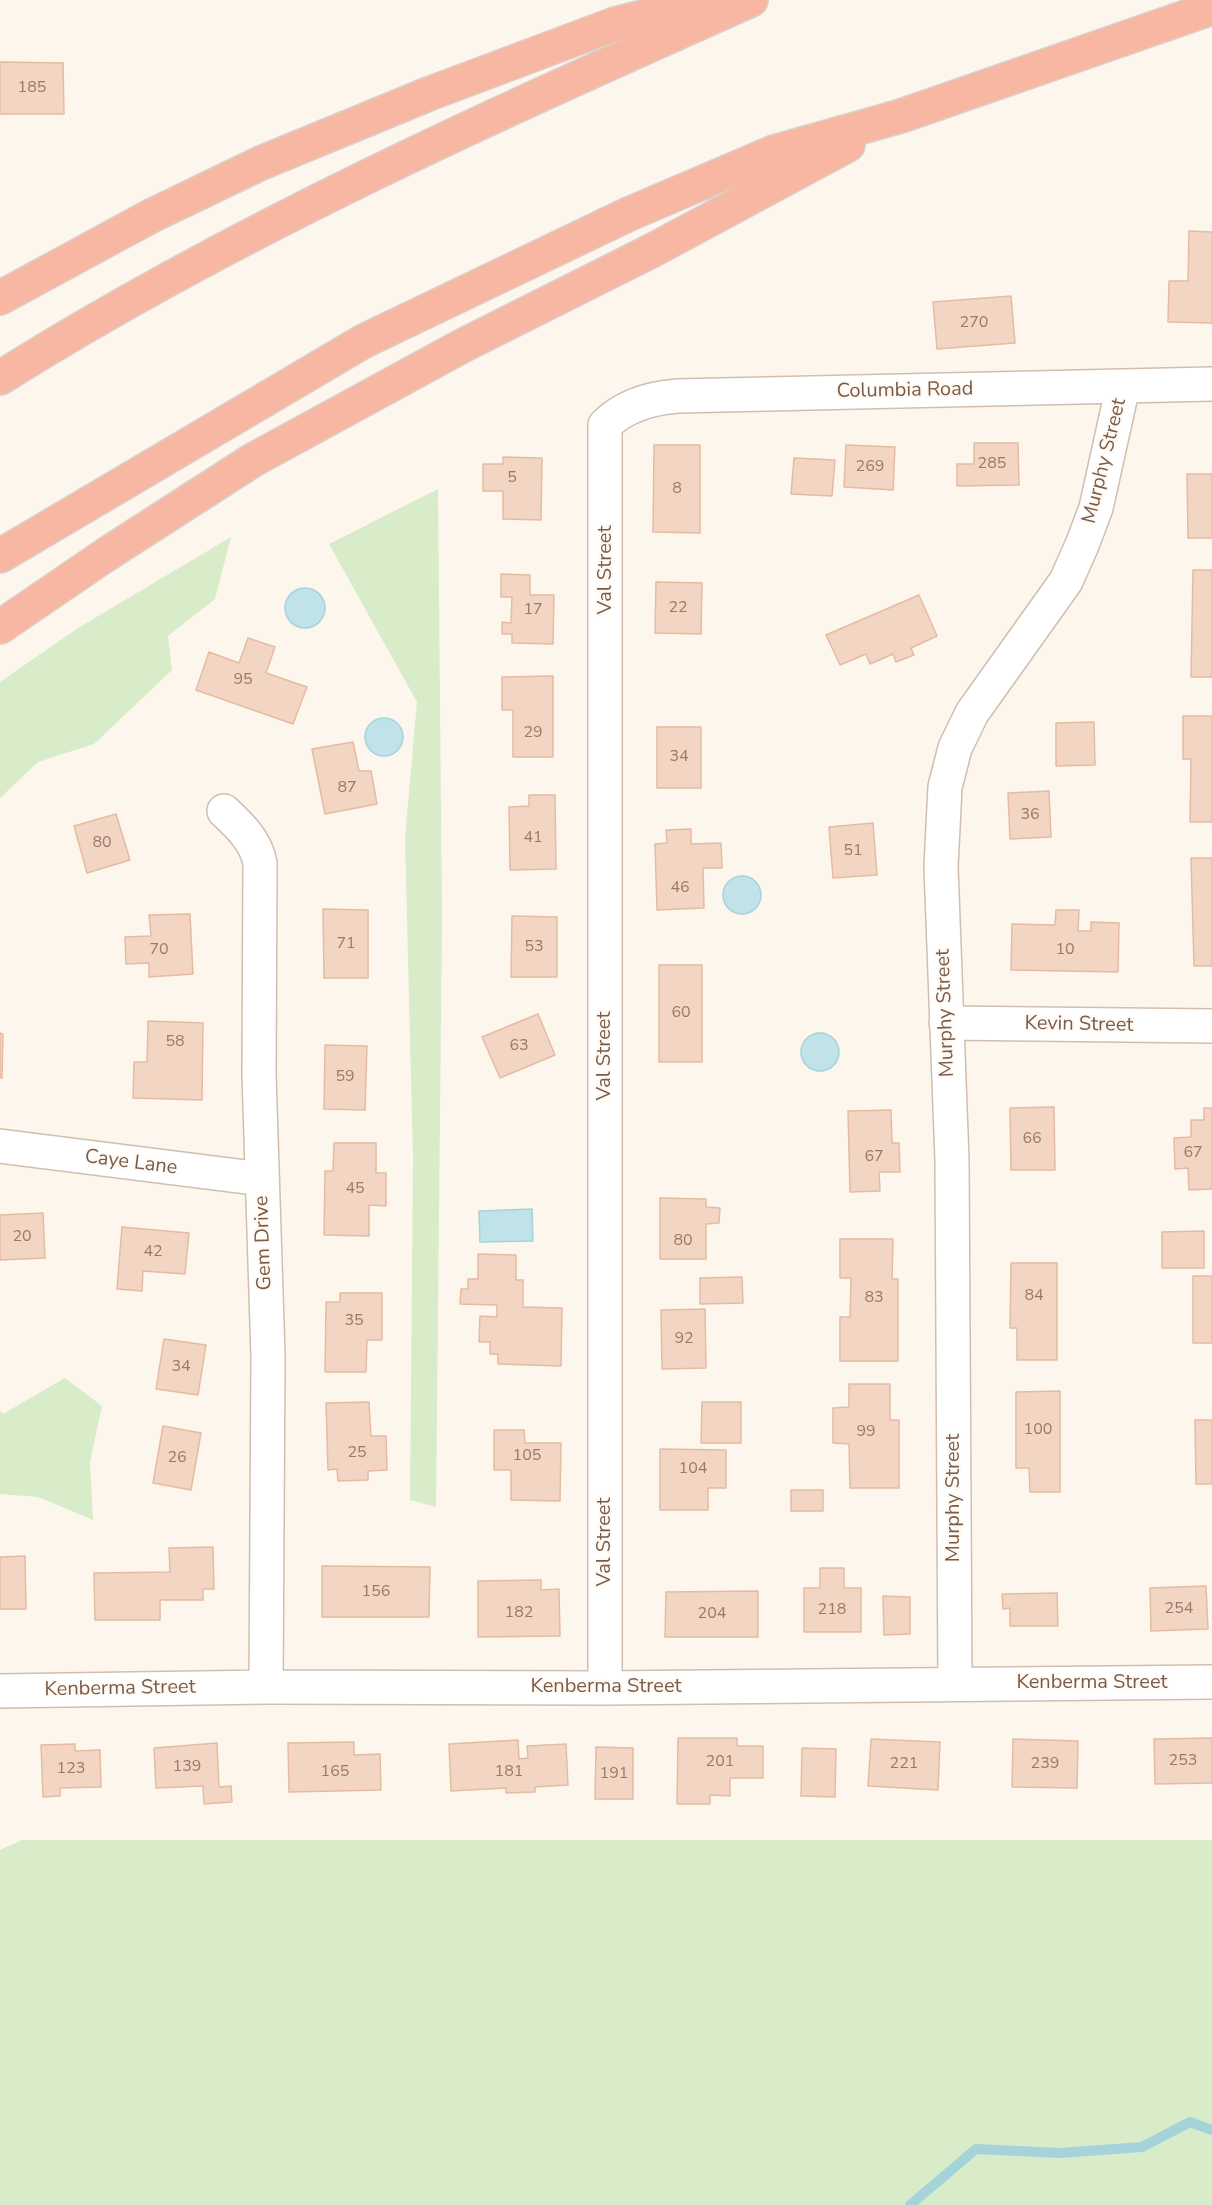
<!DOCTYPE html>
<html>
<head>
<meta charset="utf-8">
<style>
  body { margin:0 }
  canvas { display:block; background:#fdf6ec }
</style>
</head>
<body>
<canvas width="1212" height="2205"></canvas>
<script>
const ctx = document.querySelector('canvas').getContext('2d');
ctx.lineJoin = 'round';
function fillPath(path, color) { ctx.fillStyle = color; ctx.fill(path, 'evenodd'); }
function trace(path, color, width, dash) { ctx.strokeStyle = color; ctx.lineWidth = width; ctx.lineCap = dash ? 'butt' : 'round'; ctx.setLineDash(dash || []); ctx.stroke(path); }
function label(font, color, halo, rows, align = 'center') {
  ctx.font = font + ' "Nunito Sans",sans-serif'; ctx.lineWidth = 4.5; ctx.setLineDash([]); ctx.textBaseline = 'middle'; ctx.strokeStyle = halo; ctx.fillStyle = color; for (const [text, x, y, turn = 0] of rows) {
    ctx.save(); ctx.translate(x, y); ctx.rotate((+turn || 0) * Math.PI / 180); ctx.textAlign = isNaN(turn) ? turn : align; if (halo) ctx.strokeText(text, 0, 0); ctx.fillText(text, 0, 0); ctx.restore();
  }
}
fillPath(new Path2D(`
  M438,489l4,430 -6,588 -26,-7 3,-342 -8,-321 12,-135 -88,-158z
  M231,537l-16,62 -47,37 4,34 -78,74 -56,18 -38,36v-116l78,-54z
  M65,1378l37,28 -12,56 3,58 -55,-23 -38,-3v-84l3,4z
  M22,1840h1190v365h-1212v-355z`), '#d8ecc9');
const water = new Path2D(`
  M285 608a20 20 0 1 1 40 0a20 20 0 1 1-40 0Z
  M365 737a19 19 0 1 1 38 0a19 19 0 1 1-38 0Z
  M723 895a19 19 0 1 1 38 0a19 19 0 1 1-38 0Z
  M801 1052a19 19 0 1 1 38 0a19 19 0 1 1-38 0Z
  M532,1209l1,32 -53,1 -1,-31z`);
fillPath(water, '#bfe3e8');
trace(water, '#a5d3da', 1.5);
trace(new Path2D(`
  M910,2205l66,-56 84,4 82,-6 48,-25 22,8`), '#a5d3da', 10);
const building = new Path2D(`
  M0,62l63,1 1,51h-64z
  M1189,231l23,1v91l-44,-1 1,-41h19z
  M1011,296l4,47 -78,6 -4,-47z
  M974,443h44l1,42 -62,1v-22h17z
  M654,445h46v88l-47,-1z
  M846,445l49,2 -2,43 -49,-3z
  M503,457l39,1 -1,62 -38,-1v-28h-20v-27h20z
  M794,458l41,2 -3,36 -41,-2z
  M1187,474h25v64h-24z
  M1193,570h19v107h-21z
  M501,574l29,1v20h24l-1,49 -41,-1v-9h-10v-12l9,1 1,-26h-11z
  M656,582l46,1 -1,51 -46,-1z
  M919,595l18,41 -26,12 3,7 -18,7 -3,-8 -23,10 -4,-10 -26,11 -14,-30z
  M248,638l27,9 -9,26 41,14 -14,37 -97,-34 13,-38 30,11z
  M553,676v81h-40v-47h-11v-33z
  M1183,716h29v106h-22l1,-63h-8z
  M1094,722l1,43 -39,1v-43z
  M657,727h44v61h-44z
  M353,742l6,29h12l6,33 -52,10 -13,-65z
  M1049,791l2,46 -41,2 -2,-46z
  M529,795h26l1,74 -46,1 -1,-63 20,-1z
  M116,814l14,46 -43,13 -13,-47z
  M873,823l4,52 -44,3 -4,-51z
  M691,829v15l30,-1 1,25h-19l1,40 -47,2 -2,-66 12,-1 -1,-13z
  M1191,858h21v108h-18z
  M323,909l45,1v68h-44z
  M1056,910h23l-1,21h13v-9l28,1 -1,49 -107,-2 1,-46 43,1z
  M190,914l3,60 -44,3v-14l-23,1 -1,-27 26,-1 -2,-21z
  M512,916l45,1v60h-46z
  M659,965h43v97h-43z
  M538,1014l17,41 -55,23 -18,-41z
  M148,1021l55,2 -1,77 -69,-2 1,-36h13z
  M0,1033l3,1 -1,44h-2z
  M325,1045l42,1 -2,64 -41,-1z
  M1054,1107l1,63h-44l-1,-62z
  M1204,1108h8v81l-23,1 -1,-22 -13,1 -1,-31 17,-1v-17h13z
  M891,1110l1,33h7l1,29h-21l1,19 -30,1 -2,-81z
  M334,1143h42v30h10v33l-17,-1v31l-45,-1 1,-64h8z
  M660,1198l46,1v8l14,1 -1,15 -13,1v35h-46z
  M43,1213l2,45 -45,2v-45z
  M122,1227l67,6 -4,41 -42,-3 -1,20 -25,-2z
  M1204,1231v37h-42v-36z
  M840,1239h53l-1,40h6v82h-58v-44h10l1,-39h-11z
  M478,1254l38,1v25h7v27l39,1 -1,58 -63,-2v-10h-8v-12h-11l1,-26 17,1v-12l-37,-1 1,-15h7v-10h10z
  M1011,1263h46v97h-40v-32h-7z
  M1193,1276h19v67h-19z
  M742,1277l1,26 -43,1v-26z
  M340,1293h42v47h-15l-1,32h-41l1,-70h14z
  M705,1309l1,59 -44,1 -1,-59z
  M164,1339l42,6 -8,50 -42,-6z
  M849,1384h41v36h9v68h-49l-1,-44 -16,-1v-35l16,-1z
  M1060,1391v101h-30l-1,-24h-13v-76z
  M369,1402l2,34h15l1,34 -19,1v9l-30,1 -1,-12 -9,1 -2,-67z
  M702,1402h39v41h-40z
  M1195,1420h17v64h-16z
  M163,1426l38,7 -10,57 -38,-7z
  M494,1430h30l1,13h36l-1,58 -49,-1v-30h-17z
  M660,1449l66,1v38h-18v22h-48z
  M791,1490h32v21h-32z
  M213,1547l1,42h-11v11h-43v20h-65l-1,-47 76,-1 -1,-24z
  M25,1556l1,53h-26v-52z
  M322,1566l108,1 -1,50h-107z
  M820,1568h24v20h17v44h-57v-44h16z
  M541,1580v10l18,-1 1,47 -82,1v-56z
  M1206,1586l2,43 -57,2 -1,-43z
  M758,1591v46h-93l1,-45z
  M1057,1593l1,33h-48v-18l-7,1 -1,-15z
  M883,1596l27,1v37l-26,1z
  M678,1738h59v8h26v32h-33v18l-20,-1v9h-33z
  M1212,1738v45l-57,1 -1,-45z
  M871,1739l69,3 -2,48 -70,-4z
  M1013,1739l65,2 -1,47 -65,-1z
  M518,1740l1,19 9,-1 -1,-12 39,-2 2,41 -33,2v5l-29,1v-5l-55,3 -2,-47z
  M354,1742v13l26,-1 1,36 -92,2 -1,-49z
  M217,1743l2,44 12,-1 1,16 -28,2 -1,-18 -47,2 -2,-40z
  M75,1744v7l25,-1 1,37 -41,1v8l-17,1 -2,-52z
  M596,1747l37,1v51h-38z
  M802,1748l34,1 -1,48 -34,-1z`);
fillPath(building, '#f3d5c3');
trace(building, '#e6bba3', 1.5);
const minor = new Path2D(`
  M224,811c16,15 32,30 36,52l-1,211 9,282 -2,331
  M946,1023l266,3
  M0,1146l262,33
  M955,1683l-3,-523 -11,-293 4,-80 10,-39 17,-35 94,-132 16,-36 14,-37 27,-122
  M605,1688v-1263c20,-20 46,-27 73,-29l534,-12
  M0,1691l266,-4 339,1 607,-6`);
const highway = new Path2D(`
  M0,298l151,-82 110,-53 170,-70 184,-69 96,-24
  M0,378c237,-149 496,-264 751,-378
  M0,556l364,-215 265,-127 145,-62 127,-36 311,-108
  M0,627l107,-73 146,-94 209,-114 193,-97 193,-104`);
trace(minor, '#d1beb0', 36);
trace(highway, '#dad1cd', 36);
trace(minor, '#fff', 33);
trace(highway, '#f7b7a3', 33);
label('16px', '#987a6a', null, [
  ["185",32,88],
  ["270",974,323],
  ["285",992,464],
  ["269",870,467],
  ["5",512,478],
  ["8",677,489],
  ["22",678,608],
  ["17",533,610],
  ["95",243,680],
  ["29",533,733],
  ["34",679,757],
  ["87",347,788],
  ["36",1030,815],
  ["41",533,838],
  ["80",102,843],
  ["51",853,851],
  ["46",680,888],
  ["71",346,944],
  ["53",534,947],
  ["70",159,950],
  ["10",1065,950],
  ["60",681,1013],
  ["58",175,1042],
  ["63",519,1046],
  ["59",345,1077],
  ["66",1032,1139],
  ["67",1193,1153],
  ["67",874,1157],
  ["45",355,1189],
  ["20",22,1237],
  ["80",683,1241],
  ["42",153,1252],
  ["84",1034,1296],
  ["83",874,1298],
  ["35",354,1321],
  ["92",684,1339],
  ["34",181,1367],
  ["100",1038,1430],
  ["99",866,1432],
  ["25",357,1453],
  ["105",527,1456],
  ["26",177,1458],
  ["104",693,1469],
  ["156",376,1592],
  ["254",1179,1609],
  ["218",832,1610],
  ["182",519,1613],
  ["204",712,1614],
  ["253",1183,1761],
  ["201",720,1762],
  ["221",904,1764],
  ["239",1045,1764],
  ["139",187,1767],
  ["123",71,1769],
  ["165",335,1772],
  ["181",509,1772],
  ["191",614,1774]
]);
label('20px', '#7a5c4d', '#fffaf3', [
  ["Columbia Road",905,391,-1],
  ["Murphy Street",1105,461,-76],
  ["Val Street",606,570,-90],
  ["Murphy Street",946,1013,-92],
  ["Kevin Street",1079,1025,1],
  ["Val Street",605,1056,-90],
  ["Caye Lane",131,1163,7],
  ["Gem Drive",264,1243,-92],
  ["Murphy Street",954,1498,-90],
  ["Val Street",605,1542,-90],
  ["Kenberma Street",1092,1683],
  ["Kenberma Street",606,1687],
  ["Kenberma Street",120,1689,-1]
]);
</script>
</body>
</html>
